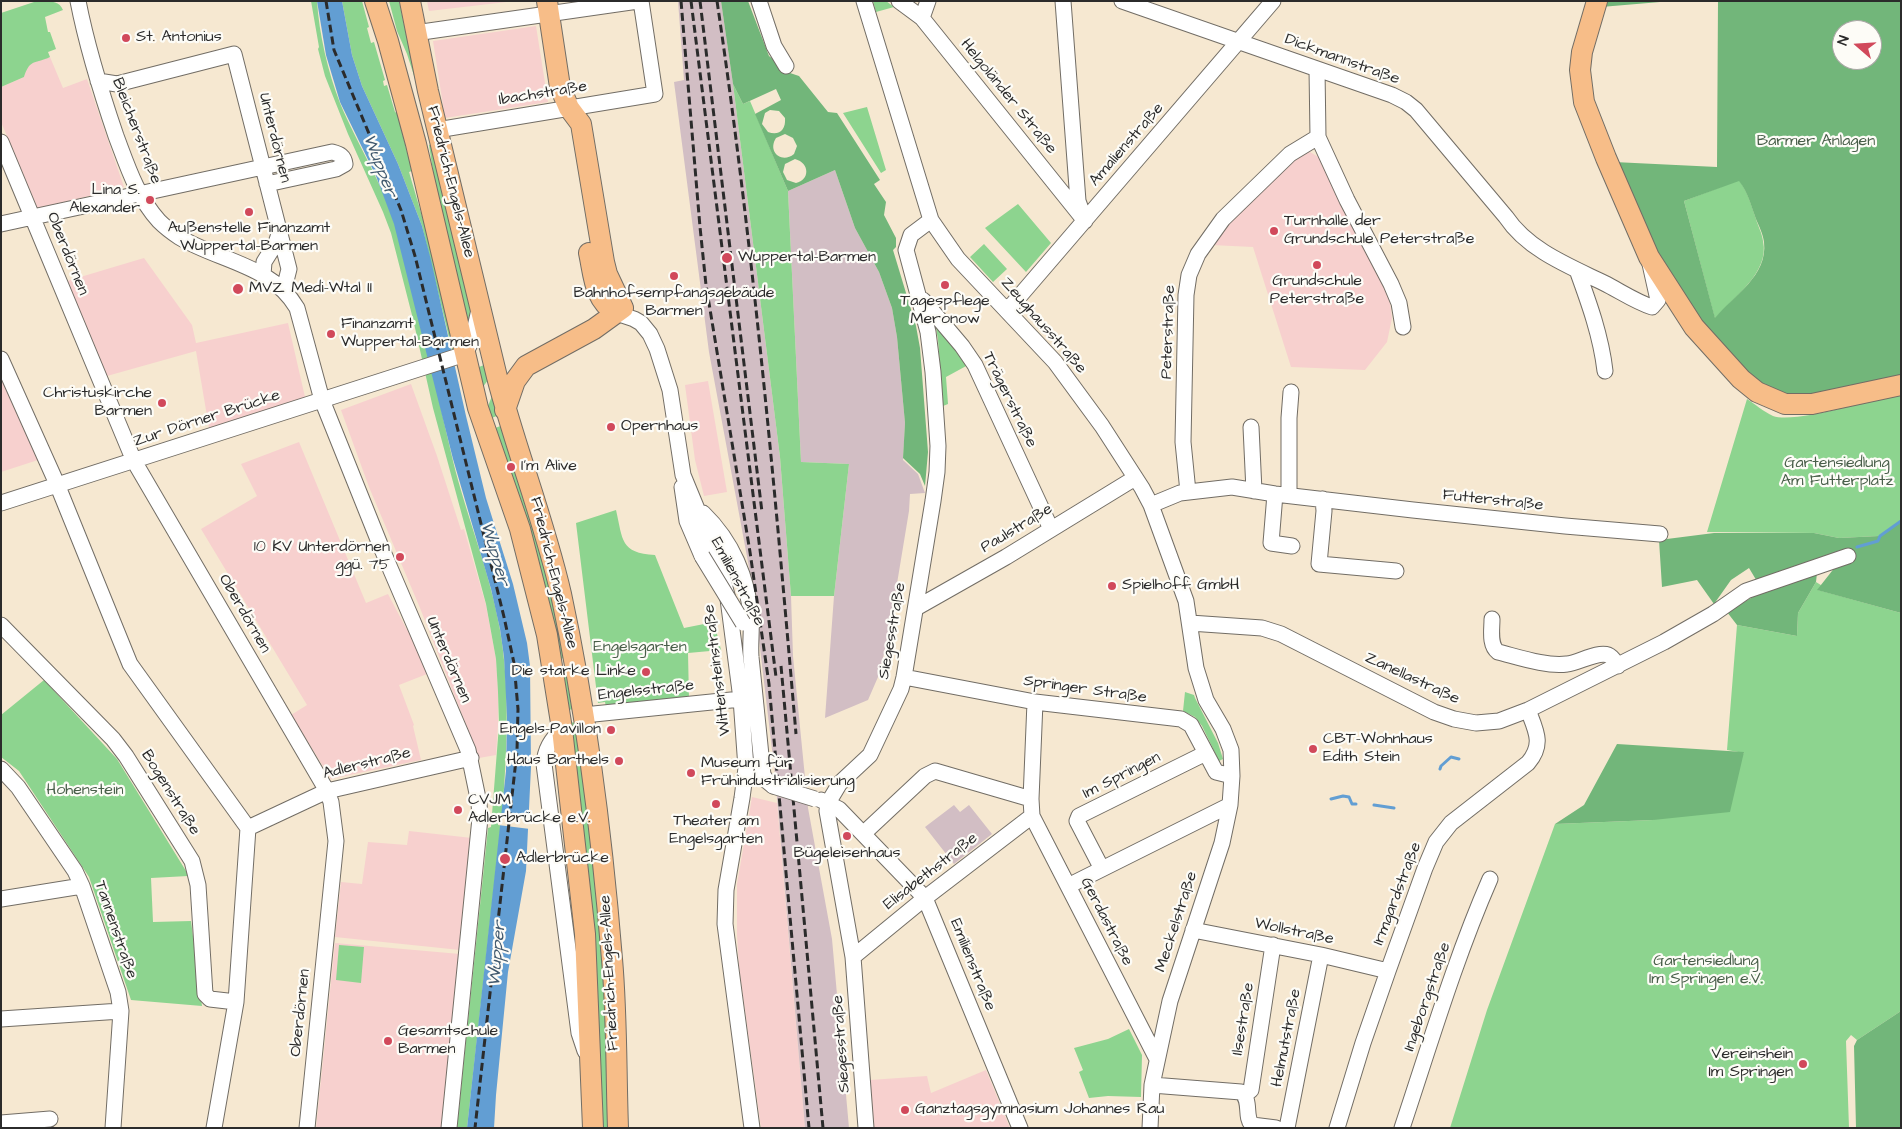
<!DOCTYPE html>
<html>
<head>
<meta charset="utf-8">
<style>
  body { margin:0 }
  #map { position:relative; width:1902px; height:1129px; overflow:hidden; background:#f6e8d1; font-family:"Architects Daughter",sans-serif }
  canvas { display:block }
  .frame { position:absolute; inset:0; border:2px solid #2b2b2b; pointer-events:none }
  .north { position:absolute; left:1832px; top:20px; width:50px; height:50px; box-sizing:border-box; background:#fdfcf7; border:1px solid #a9a8a5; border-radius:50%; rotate:289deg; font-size:14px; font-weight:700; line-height:20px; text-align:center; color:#2b2b2b }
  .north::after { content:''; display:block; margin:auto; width:18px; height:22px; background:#d1495b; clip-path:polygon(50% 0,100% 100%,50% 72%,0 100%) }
</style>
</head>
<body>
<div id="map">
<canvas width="1902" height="1129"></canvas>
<div class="frame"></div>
<div class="north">N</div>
</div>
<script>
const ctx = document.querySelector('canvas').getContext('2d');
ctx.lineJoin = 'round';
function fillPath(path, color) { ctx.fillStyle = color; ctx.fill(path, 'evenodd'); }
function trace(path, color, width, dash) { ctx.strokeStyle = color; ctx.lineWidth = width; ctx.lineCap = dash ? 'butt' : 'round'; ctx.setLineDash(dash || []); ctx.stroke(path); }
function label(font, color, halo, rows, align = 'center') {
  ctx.font = font + ' "Architects Daughter",sans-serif'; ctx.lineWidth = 4.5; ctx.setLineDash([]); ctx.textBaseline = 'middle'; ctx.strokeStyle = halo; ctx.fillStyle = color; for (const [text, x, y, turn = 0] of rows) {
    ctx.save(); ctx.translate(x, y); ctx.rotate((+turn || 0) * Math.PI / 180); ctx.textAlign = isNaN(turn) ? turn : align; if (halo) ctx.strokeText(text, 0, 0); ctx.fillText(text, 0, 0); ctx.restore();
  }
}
fillPath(new Path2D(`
  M427,1h88l-86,10z
  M536,26l12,76 -103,16 -12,-77z
  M50,57l13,31 24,-9 37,108 -86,22 -37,-87v-35l23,-10 3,-10 5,-5z
  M1310,152l10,6 69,138 3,22 -5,24 -22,28 -74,-3 -38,-120 -42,-2 16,-20 71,-69 5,-3z
  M144,258l48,67 4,18 92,-20 17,74 -96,31 -13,-77 -89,25 -40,-95z
  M1,376l37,84 -37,12z
  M708,381l19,111 -23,4 -9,-36 -10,-75z
  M411,384l26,72 24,74 3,-1 22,76 10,54 2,33v33l-2,30 -17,3 -59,-150 -51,-121 -28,-77z
  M299,442l67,161 22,-9 19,36 2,-1 18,45 -28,11 15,40 -1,1 8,34 -90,19 -40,-64 16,-10 -106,-176 56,-33 -16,-32z
  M752,797l25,6 28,325h-44l-22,-161 -2,-32v-51z
  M409,831l63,7 -12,112 -125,-13 6,-55 21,2 6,-42 39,3z
  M335,943l125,11 -19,174h-125z
  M986,1070l24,58h-136l-4,-48 57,-4 4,17z`), '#f7d0ce');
fillPath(new Path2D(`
  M678,1h43l12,83 47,373 11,139 2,60 15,152 24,131 17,189h-44l-30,-353 -22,-186 -44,-237 -35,-270 10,-2z
  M835,170l20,58 24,44 13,36 5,29 8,86 -2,37 15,14 7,19 -15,1 -1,17 -21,127 -10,39 -10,23 -43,18 9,-122 15,-132 -48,-2 -13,-271z
  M954,805l6,7 9,-7 23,29 -38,30 -29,-37z`), '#d2bec4');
fillPath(new Path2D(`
  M37,1c12,0 22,-1 26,9l-18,7 3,15h2l6,17 -8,3 2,5c-14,7 -20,1 -26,20l-23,10v-74z
  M311,1h6c2,33 11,71 23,102 17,41 42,79 55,122 25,77 39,157 58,236 14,57 37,111 47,169 10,58 7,117 3,175l-36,323h-10l31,-300 3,-1 8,-102 -1,-33 -2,-33 -10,-55 -53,-196 -20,-89 -22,-86 -8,-21 -35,-78 -23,-58 -7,-27 1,-2z
  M342,1h20l7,26 -2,1 4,15 3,-1 11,38 -2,1 1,5 3,-1 8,27 2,1 15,58 -3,1 18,61 28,112 -3,5 -30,-124 -24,-62 -36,-78 -10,-31z
  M389,1h10l17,81 -9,-28 -10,-23z
  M873,1h13l8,6 -18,5z
  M733,84l10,20 7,-3 38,90 13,271 48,2 -15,132h-43l-11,-139z
  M867,107l19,63 -5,3 -38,-60z
  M432,144l39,165v26l-37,-157 -5,-33z
  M1739,180c9,12 12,25 17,39 2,7 6,14 7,22 7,32 -30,56 -48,78l-31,-118z
  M1018,204l33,39 -25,29 -41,-44z
  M984,244l23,25 -14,13 -23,-25z
  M935,321l33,44 -22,12 2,27 -5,2 -5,-66z
  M484,365l4,15 -8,11 -6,-22z
  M1901,393v128l-22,15 -40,2 -25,-5 -107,-1 40,-133c8,5 17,13 26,17 22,8 102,-17 128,-23z
  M492,396l7,19 -12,5 1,-14z
  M503,425l32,92 31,142 -6,-1 -70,-228z
  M616,510c7,30 4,43 39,45l29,73 30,-6 7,28 -33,3 1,46 -83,8 -1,-5 -7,1 -22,-180z
  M1816,582l8,5 -6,3 83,23v398l-44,29 -6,-5 -5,6 3,87h-399l37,-118 68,-186 98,-4 91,-67 -17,-3 10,-125 60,11 1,-23z
  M565,671l3,1 9,37 -12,1 -3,-37z
  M44,680l73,79 69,112 2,5 -37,2 2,44 38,-1 11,85 -71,-6 -42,-123 -70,-106 -18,-14v-42z
  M1185,692l9,3 1,3 23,45 5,16 -4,2 -17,-35 -7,-9 -12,-6z
  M579,722l22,183 11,223h-13l-33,-405z
  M339,945l25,2 -3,36 -25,-3z
  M1129,1029l13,26 -1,42 -33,-1 -19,2 -10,-26 4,-2 -9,-22 34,-9z`), '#8dd48f');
fillPath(new Path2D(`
  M721,1h27l21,55 21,17 9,3 29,36 9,1 43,67 -6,4 12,18 -2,13 12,23v9l-3,3 23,76 4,22 8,104 -3,34 -5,-12 -17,-16 2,-35 -8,-86 -5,-29 -13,-36 -24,-44 -20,-58 -47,21 -33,-77 26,-14 -5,-11 -33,15 -10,-20zM770,110l9,1 6,7c1,12 -6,18 -17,14l-6,-8 3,-11zM785,134l8,4 4,8 -3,8c-12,10 -27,-2 -18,-16zM795,159c15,4 15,21 1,24l-9,-3 -4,-8 2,-8z
  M1603,1h69l-71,6z
  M1718,1h183v375l-111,23 -36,-18 -60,-69 -32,-50 -48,-100 103,5zM1842,30h30v30h-30zM1739,181c9,11 12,25 17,38 3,7 7,15 8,23 4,34 -30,53 -49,76l-31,-117z
  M1901,521v92l-84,-23 26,-33 -85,26 -9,-15 -18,12 -17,24 -17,-24 -35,7 -3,-47 55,-7h100l25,5 40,-2z
  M1817,573l-1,9 -18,31 -1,23 -60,-11 -10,-13 36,-21z
  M1617,744l127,8 -14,60 -77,8 -98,4 29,-19z
  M1901,1011v117h-45l-2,-82 3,-6z`), '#72b67a');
fillPath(new Path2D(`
  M317,1h25l10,54 10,31 36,78 24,62 9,34 35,156 20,82 27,86 14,59 3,23 1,101 -5,104 -18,101 -12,123 -2,33h-27l39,-357 1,-54 -3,-60 -4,-28 -9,-40 -38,-130 -59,-235 -18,-48 -36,-74 -14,-47z`), '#629ed3');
fillPath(new Path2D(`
  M500,813l30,3v13l-32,-4z`), '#f6e8d1');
trace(new Path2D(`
  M1857,547l21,-6 2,-5 21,-15
  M1440,769l1,-3 10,-9 8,2
  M1331,799l12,-3 6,1 3,7h4
  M1374,805l20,3`), '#629ed3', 3);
const minor = new Path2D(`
  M78,1c9,46 23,91 38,135 11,29 21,61 43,85 5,5 14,12 20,16 40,24 93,28 118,71l25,92 59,147 87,203 11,53 1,15 -31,310
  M759,1l15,45 12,20
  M864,1l67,219 27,39 97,103 47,64 40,62 9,17 35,96 10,67 10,32 17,29 8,21 1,26 -2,29 -8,38 -52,158 -18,84 -2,43
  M899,1l23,17 163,203
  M1063,1l15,200 4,11
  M1122,1l270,94 14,7 10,8 90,107c22,33 63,49 98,66 16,8 32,19 48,24l6,-7 -8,-36
  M922,18l6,-17
  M415,33l223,-32
  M98,81l19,3 117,-30 55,215 -3,12 -6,5
  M437,130l218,-36 -14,-93
  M1318,137l29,63 44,84 8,19 4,24
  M1,142l133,319 193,330 4,11 5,39 -29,287
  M1,224l331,-72c8,2 12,4 13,12l-9,5 -69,15
  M1577,270c12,33 24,66 28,101
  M263,275l1,-13 12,-19 4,-12
  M923,300l39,46 13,19 76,164
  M1005,308l7,-3 261,-304
  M616,313l18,6 7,4 9,11 7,15 13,41 13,85 35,85 10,39 13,100 5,69 -4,30 -16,92 -1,34 27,204
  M1,359l56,125 73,180 118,164 -12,174 -22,126
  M1251,427l3,64
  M682,487l5,34 15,35
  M1188,492l-5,-50 3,-147 3,-20 9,-21 25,-35 67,-65 28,-17 -1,-68
  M1275,494l-4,49 21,3
  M1289,495v-77l2,-26
  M1323,499l1,12 -5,53 77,7
  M1,503l464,-149 7,-14 7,-30
  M1151,505l29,-12 52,-6 43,7 138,16 152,16 95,8
  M703,513c29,28 45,65 48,105 1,13 -1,26 0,39 4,39 8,78 12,118l4,6 6,5
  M916,608l90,-51 129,-79
  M1492,619c0,11 -3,26 6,33 20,5 49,15 69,12 11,-1 31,-13 41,-9 5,2 7,7 10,11
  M1190,623l72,5 19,6 153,78 20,7 22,4 23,-2 29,-11 136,-68 49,-28 33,-23 102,-35
  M1,625l112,114 13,17 66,105 6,24 7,109 5,5 26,3
  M904,677l131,25 146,17 10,6 25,47 16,4
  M1035,702l-4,97 1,17 125,243
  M584,715l157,-16
  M562,729c-11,11 -17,20 -18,35l35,269 6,18
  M1,769l17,18 57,84 7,15 36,106 3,19 -8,117
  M821,800l18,9 86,89 95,230
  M248,828l79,-37 144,-33
  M863,834l62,-58 10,-5 96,28
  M1102,869l-25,-48 2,-5 127,-63
  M1068,886l162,-81
  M1,899l81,-13
  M1193,930l128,25 67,16
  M853,957l72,-59 107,-82
  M1,1019l120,-8
  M1152,1085l89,7c11,9 3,24 11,33l24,3
  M1245,1095l6,-5 22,-145
  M1,1123l49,-4
  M866,1128l-13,-171 -26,-146 1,-8 12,-20 30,-28 31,-66 3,-12 29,-176 4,-29 1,-26 -5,-74 -5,-40 -22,-82 5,-15 20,-15
  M1287,1128l34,-173
  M1337,1128l26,-85 25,-72 37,-103 11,-26 15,-19 77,-60c16,-19 8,-32 0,-53
  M1402,1128c28,-84 53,-169 88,-249`);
const major = new Path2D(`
  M375,1l13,40 28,103 62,264 42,121 27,106 15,94 23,205 8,194
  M410,1l18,90 69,286c19,73 47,143 64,217 26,120 41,242 51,365 5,56 4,113 6,169
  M1597,1l-15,51 -2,18 4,32 22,56 43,99 45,70 47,52 16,13 28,12h27l89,-19
  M589,253c5,23 5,47 27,60
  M505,410l10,-29 11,-15 68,-37 29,-21 -16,-34 -3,-12 -23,-138 -12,-16 -9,-21 -13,-86`);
trace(minor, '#726d65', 17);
trace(major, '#726d65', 22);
trace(minor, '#fff', 15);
trace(major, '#f7bd88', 20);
trace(new Path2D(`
  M326,1l8,49 67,160 14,46 89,361 10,46 4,46 -1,42 -42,377
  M681,1l19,226 6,58 44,267 19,132 40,444
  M691,1l85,676
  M700,1l62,511
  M717,1c36,243 58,489 79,733
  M781,666l42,462`), '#2b2b2b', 3, [8, 4]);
const minorBridge = new Path2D(`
  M702,556l41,67
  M773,786l42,13`);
trace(minorBridge, '#726d65', 17, []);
trace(minorBridge, '#fff', 15);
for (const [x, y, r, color] of [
  [126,38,5,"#d1495b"],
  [150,200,5,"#d1495b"],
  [249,212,5,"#d1495b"],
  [1274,231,5,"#d1495b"],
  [727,258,6,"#d1495b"],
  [1317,265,5,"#d1495b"],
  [674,276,5,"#d1495b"],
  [945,285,5,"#d1495b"],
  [238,289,6,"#d1495b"],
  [331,334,5,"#d1495b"],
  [162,403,5,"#d1495b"],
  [611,427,5,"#d1495b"],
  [511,467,5,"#d1495b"],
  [400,557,5,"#d1495b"],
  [1112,586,5,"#d1495b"],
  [646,672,5,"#d1495b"],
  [611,730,5,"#d1495b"],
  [1313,749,5,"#d1495b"],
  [619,761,5,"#d1495b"],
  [691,773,5,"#d1495b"],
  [716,804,5,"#d1495b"],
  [458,810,5,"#d1495b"],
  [847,836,5,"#d1495b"],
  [505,859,6,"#d1495b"],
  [388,1041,5,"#d1495b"],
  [1803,1064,5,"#d1495b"],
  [905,1110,5,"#d1495b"]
]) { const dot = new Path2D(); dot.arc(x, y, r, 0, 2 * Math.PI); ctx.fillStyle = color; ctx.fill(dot); trace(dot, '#fdfcf7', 2); }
label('16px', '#2b2b2b', '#fdfcf7', [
  ["St. Antonius",136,38],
  ["Lina S.",140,191,"right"],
  ["Alexander",140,209,"right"],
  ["Turnhalle der",1284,222],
  ["Grundschule Peterstraße",1284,240],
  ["Außenstelle Finanzamt",249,229,"center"],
  ["Wuppertal-Barmen",249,247,"center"],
  ["Wuppertal-Barmen",738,258],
  ["Grundschule",1317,282,"center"],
  ["Peterstraße",1317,300,"center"],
  ["MVZ Medi-Wtal II",249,289],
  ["Bahnhofsempfangsgebäude",674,294,"center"],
  ["Barmen",674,312,"center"],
  ["Tagespflege",945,302,"center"],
  ["Meronow",945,320,"center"],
  ["Finanzamt",341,325],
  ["Wuppertal-Barmen",341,343],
  ["Christuskirche",152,394,"right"],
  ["Barmen",152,412,"right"],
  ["Opernhaus",621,427],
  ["I'm Alive",521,467],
  ["10 KV Unterdörnen",390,548,"right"],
  ["ggü. 75",390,566,"right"],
  ["Spielhoff GmbH",1122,586],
  ["Die starke Linke",636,672,"right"],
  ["Engels-Pavillon",601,730,"right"],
  ["CBT-Wohnhaus",1323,740],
  ["Edith Stein",1323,758],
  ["Haus Barthels",609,761,"right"],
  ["Museum für",701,764],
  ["Frühindustrialisierung",701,782],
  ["CVJM",468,801],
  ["Adlerbrücke e.V.",468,819],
  ["Theater am",716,822,"center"],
  ["Engelsgarten",716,840,"center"],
  ["Bügeleisenhaus",847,854,"center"],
  ["Adlerbrücke",516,859],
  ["Gesamtschule",398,1032],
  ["Barmen",398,1050],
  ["Vereinshein",1793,1055,"right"],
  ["Im Springen",1793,1073,"right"],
  ["Ganztagsgymnasium Johannes Rau",915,1110]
], 'left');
label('16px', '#2b2b2b', '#fdfcf7', [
  ["Dickmannstraße",1342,60,20],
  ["Ibachstraße",543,94,-9],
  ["Helgoländer Straße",1008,97,51],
  ["Bleicherstraße",136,131,69],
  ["Unterdörnen",274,138,76],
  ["Amalienstraße",1127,145,-49],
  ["Friedrich-Engels-Allee",450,182,76],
  ["Oberdörnen",67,254,68],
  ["Zeughausstraße",1043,326,49],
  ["Peterstraße",1169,332,-88],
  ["Trägerstraße",1009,400,64],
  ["Zur Dörner Brücke",207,419,-18],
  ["Futterstraße",1493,501,6],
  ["Paulstraße",1017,529,-31],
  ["Friedrich-Engels-Allee",553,573,76],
  ["Emilienstraße",737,582,62],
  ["Oberdörnen",244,614,60],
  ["Siegesstraße",893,631,-80],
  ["Unterdörnen",448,660,67],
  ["Wittensteinstraße",718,670,-97],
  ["Zanellastraße",1412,679,25],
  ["Springer Straße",1085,690,8],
  ["Engelsstraße",646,691,-6],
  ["Adlerstraße",367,764,-14],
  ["Im Springen",1122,776,-27],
  ["Bogenstraße",170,793,58],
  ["Elisabethstraße",931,872,-38],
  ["Irmgardstraße",1398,894,-69],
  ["Gerdastraße",1106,922,63],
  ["Meckelstraße",1177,922,-72],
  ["Tannenstraße",115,930,71],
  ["Wollstraße",1294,932,12],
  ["Emilienstraße",972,965,68],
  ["Friedrich-Engels-Allee",610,973,-93],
  ["Ingeborgstraße",1428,997,-71],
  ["Oberdörnen",301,1013,-84],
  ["Ilsestraße",1244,1019,-81],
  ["Helmutstraße",1287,1038,-79],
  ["Siegesstraße",842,1044,-94]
]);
label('16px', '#485e49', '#fdfcf7', [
  ["Barmer Anlagen",1816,142],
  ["Gartensiedlung",1837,464],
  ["Am Futterplatz",1837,482],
  ["Engelsgarten",640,648],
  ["Hohenstein",85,791],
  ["Gartensiedlung",1706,962],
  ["Im Springen e.V.",1706,980]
]);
label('italic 18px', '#41596e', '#fdfcf7', [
  ["Wupper",379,166,69],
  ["Wupper",494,554,74],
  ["Wupper",498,954,-85]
]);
</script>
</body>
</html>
